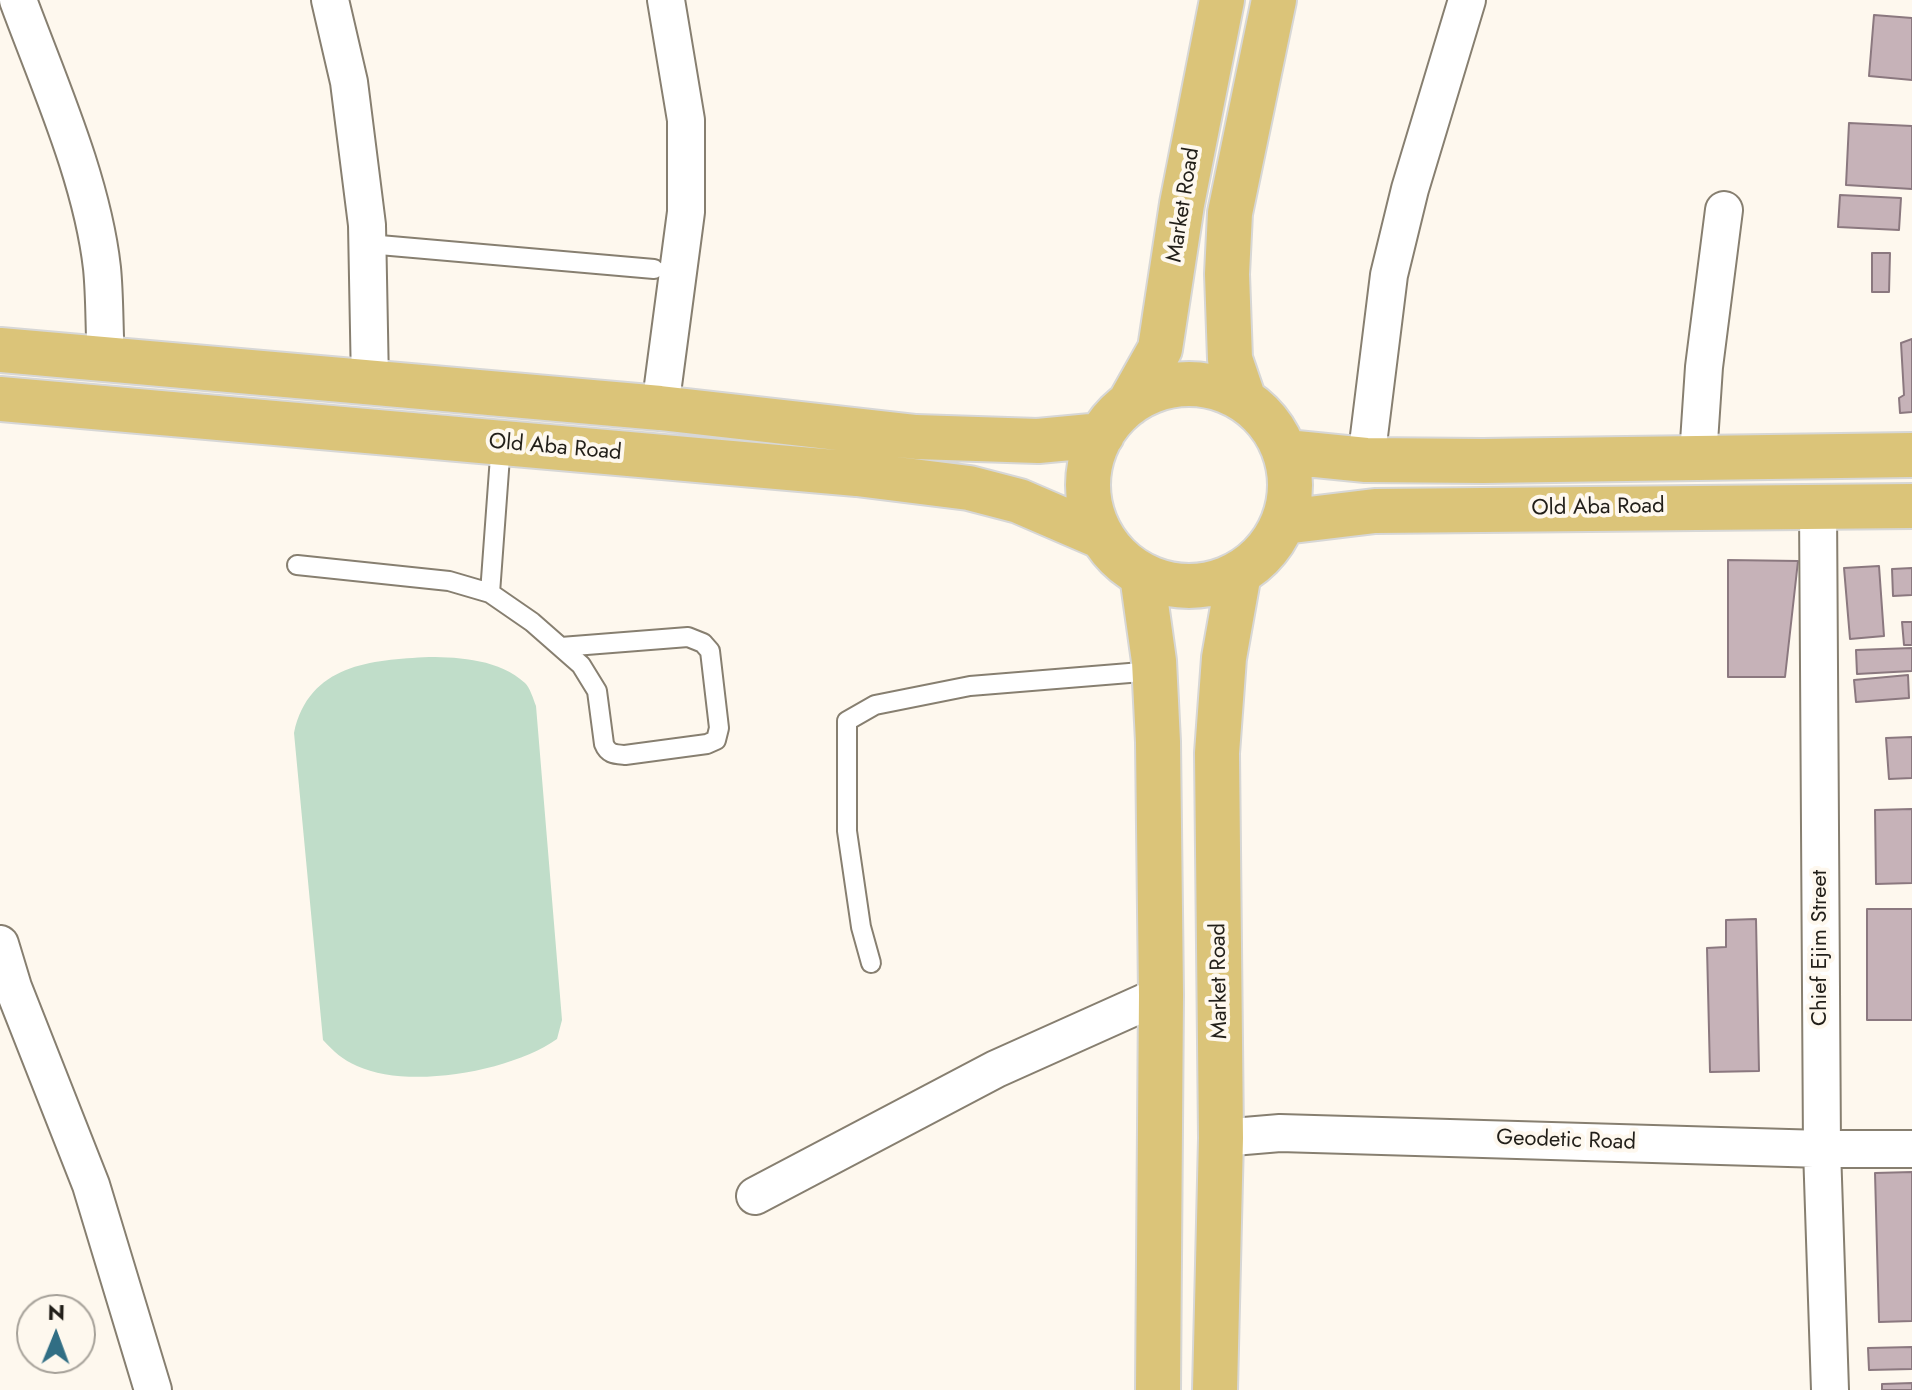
<!DOCTYPE html>
<html>
<head>
<meta charset="utf-8">
<style>
  body { margin:0 }
  #map { position:relative; width:1912px; height:1390px; overflow:hidden; background:#fef8ee; font-family:Jost,sans-serif }
  canvas { display:block }
  .north { position:absolute; left:16px; top:1294px; width:80px; height:80px; box-sizing:border-box; background:#fef8ee; border:2px solid #a6a199; border-radius:50%; rotate:1deg; font-size:22px; font-weight:700; line-height:32px; text-align:center; color:#221f19 }
  .north::after { content:''; display:block; margin:auto; width:28px; height:36px; background:#316e84; clip-path:polygon(50% 0,100% 100%,50% 72%,0 100%) }
</style>
</head>
<body>
<div id="map">
<canvas width="1912" height="1390"></canvas>
<div class="north">N</div>
</div>
<script>
const ctx = document.querySelector('canvas').getContext('2d');
ctx.lineJoin = 'round';
function fillPath(path, color) { ctx.fillStyle = color; ctx.fill(path, 'evenodd'); }
function trace(path, color, width, dash) { ctx.strokeStyle = color; ctx.lineWidth = width; ctx.lineCap = dash ? 'butt' : 'round'; ctx.setLineDash(dash || []); ctx.stroke(path); }
function label(font, color, halo, rows, align = 'center') {
  ctx.font = font + ' Jost,sans-serif'; ctx.lineWidth = 8; ctx.setLineDash([]); ctx.textBaseline = 'middle'; ctx.strokeStyle = halo; ctx.fillStyle = color; for (const [text, x, y, turn = 0] of rows) {
    ctx.save(); ctx.translate(x, y); ctx.rotate((+turn || 0) * Math.PI / 180); ctx.textAlign = isNaN(turn) ? turn : align; if (halo) ctx.strokeText(text, 0, 0); ctx.fillText(text, 0, 0); ctx.restore();
  }
}
fillPath(new Path2D(`
  M429,657c32,0 71,3 96,26 5,5 8,15 11,23l26,314 -5,19c-45,32 -148,51 -200,27 -14,-6 -24,-15 -34,-26l-29,-307c15,-69 77,-73 135,-76z`), '#c0ddc9');
const building = new Path2D(`
  M1874,15l38,3v62l-43,-4z
  M1849,123l63,3v63l-66,-4z
  M1840,195l61,3 -2,32 -61,-3z
  M1872,253h18l-1,39h-17z
  M1912,339v73l-12,1 -1,-15 5,-3 -3,-52z
  M1728,560l70,1 -13,116h-57z
  M1879,566l5,70 -34,3 -6,-71z
  M1912,568v27l-19,1 -1,-27z
  M1902,622h10v23h-8z
  M1912,648v23l-55,3 -1,-24z
  M1908,675l1,23 -53,4 -2,-22z
  M1912,737v41l-23,1 -3,-41z
  M1912,809v74l-36,1 -1,-74z
  M1867,909h45v111h-45z
  M1756,919l3,152 -49,1 -3,-124 19,-1v-27z
  M1912,1172v149l-33,1 -4,-149z
  M1912,1347v22l-43,1 -1,-22z
  M1912,1383v7h-30v-6z`);
fillPath(building, '#c6b2b8');
trace(building, '#8b787f', 2);
const service = new Path2D(`
  M368,244l286,25
  M297,565l152,16 41,12 42,29 49,43 16,26 7,53c4,10 10,10 21,11l82,-11 9,-4 3,-12 -9,-77 -7,-8 -15,-6 -127,10
  M490,593l11,-150
  M871,963l-10,-36 -14,-96v-110l28,-16 95,-19 184,-15`);
const minor = new Path2D(`
  M18,0c31,84 74,179 84,268 3,30 2,61 4,91
  M330,0l19,82 18,143 3,158
  M660,408l26,-196v-92l-20,-120
  M1698,457l6,-90 20,-157
  M1366,460l23,-185 21,-86 57,-189
  M1818,506l4,643 8,241
  M0,944l13,43 78,198 62,205
  M1221,1138l59,-5 542,16h90
  M755,1196l241,-127 165,-74`);
const primary = new Path2D(`
  M0,350l660,58 256,29 122,4 64,-6
  M1088 485a101 101 0 1 1 202 0a101 101 0 1 1-202 0Z
  M0,399l857,75 112,14 50,13 81,35
  M1244,400l-14,-41 -3,-85 3,-61 44,-213
  M1129,404l31,-55 22,-145 40,-204
  M1286,452l80,8 117,1 429,-6
  M1284,522l91,-11 537,-5
  M1142,575l12,86 4,81 3,253 -3,395
  M1215,1390l6,-252 -4,-385 7,-95 15,-85`);
trace(service, '#877f70', 22);
trace(minor, '#877f70', 40);
trace(primary, '#d7d7d6', 48);
trace(service, '#fff', 18);
trace(minor, '#fff', 36);
trace(primary, '#dbc479', 44);
label('22px', '#221f19', '#fef8ee', [
  ["Market Road",1184,205,-81],
  ["Old Aba Road",555,448,5],
  ["Old Aba Road",1598,508,-1],
  ["Chief Ejim Street",1821,948,-90],
  ["Market Road",1220,981,-91],
  ["Geodetic Road",1566,1141,2]
]);
</script>
</body>
</html>
